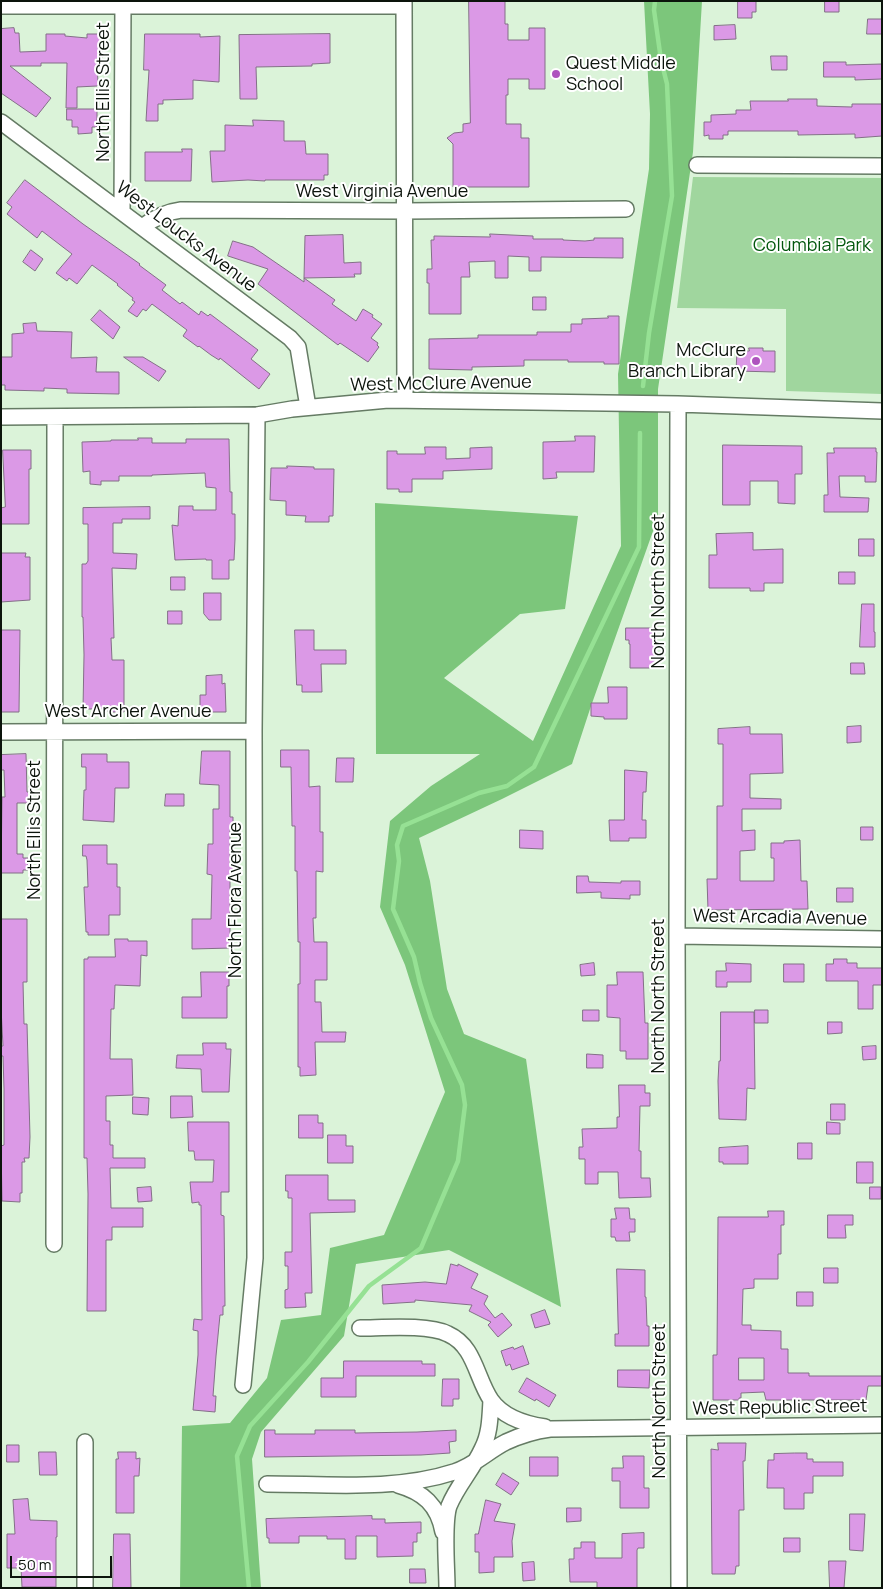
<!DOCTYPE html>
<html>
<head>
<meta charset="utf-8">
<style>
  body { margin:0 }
  #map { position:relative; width:883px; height:1589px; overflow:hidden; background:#dbf3d9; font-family:Manrope,sans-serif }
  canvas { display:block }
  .frame { position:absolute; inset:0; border:2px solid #0c140c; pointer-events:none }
  .scale { position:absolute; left:10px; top:1556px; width:102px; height:22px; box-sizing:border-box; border:2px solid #0c140c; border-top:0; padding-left:6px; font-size:15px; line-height:18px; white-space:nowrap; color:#0c140c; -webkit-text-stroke:4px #fff; paint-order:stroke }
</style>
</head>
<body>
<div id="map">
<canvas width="883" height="1589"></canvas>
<div class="frame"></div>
<div class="scale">50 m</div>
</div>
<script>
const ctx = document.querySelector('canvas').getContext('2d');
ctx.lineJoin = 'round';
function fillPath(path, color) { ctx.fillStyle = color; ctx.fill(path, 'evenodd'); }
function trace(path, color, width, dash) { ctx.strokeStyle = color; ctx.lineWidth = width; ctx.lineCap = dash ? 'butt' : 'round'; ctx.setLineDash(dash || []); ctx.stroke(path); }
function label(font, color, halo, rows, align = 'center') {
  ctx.font = font + ' Manrope,sans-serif'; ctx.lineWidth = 4; ctx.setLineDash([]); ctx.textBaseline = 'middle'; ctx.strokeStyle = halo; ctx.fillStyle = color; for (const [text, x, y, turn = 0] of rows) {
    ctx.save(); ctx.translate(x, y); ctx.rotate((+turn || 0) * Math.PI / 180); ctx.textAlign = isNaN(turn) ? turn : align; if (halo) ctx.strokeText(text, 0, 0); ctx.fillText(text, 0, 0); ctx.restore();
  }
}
fillPath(new Path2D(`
  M693,177l189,1v216l-96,-3v-82l-109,-1z`), '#a0d69e');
fillPath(new Path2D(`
  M644,1h58l-9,151 -35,237v128l-68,192 -18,55 -70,35 -83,39 11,43 17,108 17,45 62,25 35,248 -112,-57 -93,14 -12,72 -83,96 -9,27 9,129h-81l2,-162 48,-3 37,-45 14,-58 40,-5 9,-67 54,-13 61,-143 -40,-127 -25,-58 10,-86 41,-35 49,-32h-104l-1,-251 203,13 -13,93 -45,5 -76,64 89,63 88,-195 -3,-172 31,-205 1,-55z`), '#7cc67b');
trace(new Path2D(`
  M643,386l6,-53 23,-137 -5,-112 -6,-24 -7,-50 1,-9
  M249,1588l-12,-132 13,-30 58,-64 61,-76 52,-38 37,-87 7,-56 -3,-20 -31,-67 -11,-35 -6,-26 -21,-48 6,-48 -2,-16 6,-19 76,-33 28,-7 27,-19 105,-220 1,-114`), '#96e194', 4.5);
const building = new Path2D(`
  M469,1h36v23h3v16h21v-12h16v61h-16v-10h-21v16h-2v29h15v14h8v49h-76v-43l-6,-6 7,-5 9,-1v-8l7,-1z
  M738,1h18v11h-4v6h-14z
  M825,1h14v11h-14z
  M868,19h14v15h-15z
  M735,25l1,14 -22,1v-14z
  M14,28l1,5h4l1,19 26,-1v-17h19v2l22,2v-4h14l1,24h-5l1,27 -1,1 -20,1v21h-11l1,-45h-26v3h-31l41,32 -15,19 -35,-24v-64z
  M145,34h55v3l20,-1 -1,46 -26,-2v19l-30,1v4h-5v17h-12l3,-51h-5z
  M330,34v29l-18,1v2l-56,1 1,32h-17l-1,-64z
  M771,56h16v14h-15z
  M824,62h22v3l36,-1v15l-27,1v-3h-31z
  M788,99h29v7l35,1v-3h30v32l-27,2v-4l-57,1v-4h-70v4h-5v4h-14v-4l-5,1v-14h7v-7l25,-1v-4h15l-1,-9h38z
  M67,109h30v18h-5v6l-14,1v-7h-6v-7h-5z
  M253,120l31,1v20h21l1,13h22v21h-4v5h-59v1l-17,-1 -36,2 -2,-31h15v-26l28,1z
  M182,149h10l-1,32h-46v-29h37z
  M25,180l58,44 57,40 -1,1 27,20 -4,5 18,14 2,-2 17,13 2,-4 7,5 2,-2 48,36 -7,9 19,15 -11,15 -39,-31 -1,2 -8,-5 -12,-9 -1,1 -15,-11 4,-6 -35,-26 -6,7 -3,-2 -6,8 -9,-6 7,-9 -3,-2 1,-2 -16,-13 1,-1 -26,-19 -15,19 -8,-6 -2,3 -11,-8 16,-19 -30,-23 -5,7 -30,-24 5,-7 -5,-4z
  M490,234l43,2v3h30v1l22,1 9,-1v-2h29v20l-82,-1v14h-12v-14l-21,-1v22h-13v-17l-26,1 1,15h-9v37h-32v-31h-2v-14h5l-1,-29h3v-4l56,1z
  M343,235l1,28 17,-1v12h-7l1,3 -51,1 1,-42z
  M233,241l20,6 51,35v-4l31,22 -3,4 24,17 7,-12 10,6 -1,2 10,7 -11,14 7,5 -1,2 2,2 -11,15 -28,-19 -2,2 -80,-61 10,-15 -40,-13z
  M31,250l12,9 -8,12 -12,-9z
  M533,297h13v13h-13z
  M100,310l20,17 -7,12 -22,-19z
  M608,316h11v48h-15v-2h-36v-2h-44v6l-52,1v3l-43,-1v-30l49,-1v-3h59v-3h34v-8h11v-5l26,-1z
  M36,323l1,8 35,1 -1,26 26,-1 -1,15h23v22l-52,-1v-4l-23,-1v3l-39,-1v-5h-4v-28h11v-23l12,-1 -1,-9z
  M749,348h14v3h12v21l-39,-1 1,-20h12z
  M124,357h19l23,14 -7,10z
  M575,436h20l-1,36h-38l1,6 -14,1v-37l32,-1z
  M138,438h14v5h34v-4h43l1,53h2v22h3v25l-1,21h-5v19h-17v-19h-6v-1l-31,1 -3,-35 6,1 1,-20h14v4h23v-22l-10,-1 -1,-14 -53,2v1h-33v5h-18v4l-11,-1v-13l-7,1 -1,-30 29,-1v-1h27z
  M723,445l79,1v28h-7v30l-17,-1v-22h-28v24h-27z
  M425,447h21v12l24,-1v-10l22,-1v22l-49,2v8h-31v13h-13v-3h-12v-38h10v3h28z
  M834,448h42v4h1l-1,30h-11v-6h-26l1,21 29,1 -1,14h-44v-17h4l-1,-42h7z
  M3,450h28v19h-2v55h-28v-16l4,-1z
  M287,466l27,1v2h20l-1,47h-4v6h-24l1,-6 -20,-1v-14l-16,-1 1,-32h16z
  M150,507v12h-28v4h-9v30l24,1 -1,15 -24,-1 2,70h-3l1,22h12v52h-16v-3h-25l1,-54 -1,-38h-1v-53h4l2,-3v-37h-5v-16z
  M753,533v17l30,-1v34h-19v8h-14v-3h-41v-33h8l-1,-21z
  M859,539h15v17h-15z
  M1,553h25l-1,4h5v43l-29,2z
  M839,572h16v12h-16z
  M171,577h14v13h-14z
  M204,593h17v27h-12l-5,-6z
  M862,604h12v28h1v15h-15z
  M168,611h14v13h-14z
  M626,628h29v25h3v12h-4v3h-24v-24h-1v-4h-3z
  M1,630h19l-1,82h-18z
  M295,630h19v20h32v14h-25l1,28h-20v-7h-5z
  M851,663h13l1,11h-14z
  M222,675v9l3,-1 1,29h-26v-17h6v-19z
  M608,687h19v32h-23v-2l-13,-1v-13h17z
  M861,726v16l-14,1v-16z
  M750,727v7h32l1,39 -33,1v24l31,1v10h-39v22l13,-1v20l-15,1v30h34v-23h-3v-15h13v-2l16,-1 1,41h6l1,28 -100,1 -1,-31h10v-73h6v-62h-5v-15z
  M281,750h28v37l11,-1v46h3v40l-7,-1v47h-3l1,24h13v38h-12v22h6l1,30h24l-1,10h-30l1,33 -16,1v-9h-2v-83h2v-42h-2l-1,-71h-2v-45h-3l-1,-59h-10z
  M202,751h28v66h3v12h-3v36h4v12h-4v59h2v12l-40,1v-30h19l1,-44 -5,-1 1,-30h5v-35h6v-24l-19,-1z
  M26,754l1,38h4v11h-14v51h6v4h5v12h-5v3h-22l1,-76h3l-1,-27h-3v-15z
  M82,754h25v8h22v26h-14l-1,34 -31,-2 1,-30h2v-23h-4z
  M337,758h17l-1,24h-17z
  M625,770l22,2 -1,20h-3l-1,28h4v18h-17v3h-19l-1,-21h15z
  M166,794h18v12h-19z
  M861,827h12v13h-12z
  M520,830l23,1v18l-23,-1z
  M83,845h24v19h10v23h3v28h-11v20h-21v-3h-2l-2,-45h4l-1,-27 -1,-4h-3z
  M577,876h11l1,6 32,1v-2h19v14h-10v4l-29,-1v-6l-24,1z
  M837,888h16v14h-16z
  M1,919h26v63h-4l1,42h3l3,113 -1,21h-5l1,4h-3v31h-2v9l-18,-1 -1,-55 3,-1v-56l-1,-33h-2v-10h2l-2,-38z
  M115,939h13v2h19v15l-6,-1 -1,31 -25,-1 -1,24h-3l-1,50h22l1,36 -27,1v25h4v24h3v13h32v10h-35l1,40h32v19h-31v13h-6v71h-19l1,-117 -1,-36h-3v-199h4v-2h27z
  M834,959h13v4h10v5h25v17h-9v24h-15v-28h-32v-17h7z
  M594,963l1,12 -14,1 -1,-11z
  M726,963l25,1v18h-24v5h-11v-16h10z
  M784,964h20v18h-20z
  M201,972h28v14h-2v32h-45v-21h19z
  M617,972h26l2,51h3v36h-22v-8h-6v-33l-13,-1v-32h10z
  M583,1010h16v11h-16z
  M755,1010h13v13h-13z
  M721,1012h33l1,77 -8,-1 -1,32 -27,-1 -1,-38 1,-20h1z
  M828,1022h14v11l-14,1z
  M203,1043h23v6h5l-2,43h-27l-1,-23 -25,-1 1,-13h26z
  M876,1046v13l-13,1 -1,-13z
  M587,1054l16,1v13h-16z
  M619,1085h26v8h5v13h-10l-1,45h2v27h9l1,19 -32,1 -1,-26h-20v12h-13v-25h-6v-12h4l-1,-18 35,-1v-11h2z
  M171,1096h21l1,21 -22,1z
  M133,1097l16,1 -1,17 -15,-1z
  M831,1104h14v16h-14z
  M299,1115h19v8h5v15h-24z
  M188,1122h41v70h-8v23l3,1 1,90h-2v9h-3l-4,41 -3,40h3l-1,16 -22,-2 5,-55v-24l-5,-1 1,-11 8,1 -1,-115h-2v-3l-7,1 -2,-21h23l1,-22h-19l-1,-9h-5z
  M827,1122l13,1v11h-13z
  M328,1135h18v11h7v17h-25z
  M798,1143h14v16h-14z
  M748,1146v18h-25v-2h-4v-14z
  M857,1162h16v21h-16z
  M286,1175h42v25h27v12l-45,1 2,80h-7l1,14 -21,1v-18l3,-1v-23h-3v-14h7v-54h-4v-7h-2z
  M151,1187l1,14 -14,1 -1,-14z
  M870,1187h11v12h-11z
  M615,1208h14l1,11h5v13h-6l1,9h-14l-1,-4h-4v-18h5z
  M768,1211h16v14h-3v29h-3v25h-24v9l-11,1 -1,36h9v5l30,1v18h7v24h21v3h73v10h-14l-2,14h-100l-2,-8 -23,1v5h-2v2h-26v-45h4l1,-138h50zM739,1358h25v22h-25z
  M828,1215h25v10h-8l1,13h-18z
  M451,1264l7,2v-2l20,10 -7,14 17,8 -4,8 11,14 7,-5 10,12 -14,12 -10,-12 3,-3 -22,-11 3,-6 -57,-5v2l-32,2 -1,-19 43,-3 21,2z
  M824,1268h14v15h-14z
  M617,1269l28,1v27h1l1,29h2v20h-34v-12h3z
  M797,1292h16v14h-16z
  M545,1310l5,14 -15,4 -4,-13z
  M523,1346l6,18 -17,6 -2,-6 -4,2 -5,-15 12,-4 1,2z
  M344,1361h78v3h13v12h-79v21h-35v-19h22z
  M618,1370h32l-1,18 -31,-1z
  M527,1378l29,17 -7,12 -13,-8 -1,2 -16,-9z
  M443,1379h16v20h-6v7h-11z
  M265,1430h10v4h40v-4h40v3l62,-1 39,-2v11l-7,1 1,11 -29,2 -156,2z
  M718,1443h28l-1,18h-2l1,49h-5v56h-3l-1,8h-23l-1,-125 7,1z
  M7,1445h12v17h-12z
  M39,1452h17l1,23h-17z
  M118,1452h18v7l4,-1 -1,18h-5v37h-18v-54h2z
  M795,1453h12v6h6v3h30v14h-30v17h-9v16h-20v-21h-17l1,-28h6v-6z
  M623,1456h21v32h5v20h-29v-27h-8v-13h11z
  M530,1457h28v19h-28z
  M503,1473l16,10 -8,12 -15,-10z
  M28,1499l2,21 27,1v16h-1v50h-34l-1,-19h-14v-34h8l-2,-34z
  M486,1500l15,4 -7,17 21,3 -3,17 1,16h-19v15l-15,1v-21h-4v-18h3z
  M567,1508h14v13l-14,1z
  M850,1514h15l-2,37 -13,-1z
  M372,1516v3h13v4l36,-1v11h-4v9h-4v14l-36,1v-21h-21v23h-11v-20h-18v-3h-28v7h-30v-5h-2l-1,-19z
  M644,1533v15h-6l-1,2v38h-40v-6h-27l-1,-23h5v-11h7v-6h14v16h27v-24z
  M114,1534h16l1,54h-18z
  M784,1538h16v14h-16z
  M829,1561h17l-2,27h-14z
  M534,1562l1,18 -12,1 -1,-18z
  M410,1569h15l1,14h-16z`);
fillPath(building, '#db99e6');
trace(building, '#836f87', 1);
const minor = new Path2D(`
  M404,1l1,399
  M1,6h403
  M1,122l289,216 8,9 10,60
  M697,165l185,1
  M122,212l1,-211
  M142,227c12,-9 23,-15 39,-17l225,1 220,-2
  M678,404l-1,532 2,652
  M1,417l256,-2 35,-6 96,-9 290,4 204,7
  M1,732l253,-1
  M677,936l205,3
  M54,1244l1,-827
  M360,1328c22,0 68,-4 88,6 27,12 28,44 43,66 12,17 34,24 54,27
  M243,1385l12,-127 -1,-527 3,-316
  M85,1442v146
  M267,1484c60,0 129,7 187,-12 20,-6 34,-21 52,-30 15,-7 29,-11 44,-13l332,-4
  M398,1485c25,7 40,20 45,47
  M447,1588c0,-21 -4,-64 2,-82 8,-20 24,-37 33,-57 8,-15 8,-32 9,-49`);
trace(minor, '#657b64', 18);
trace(minor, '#fff', 15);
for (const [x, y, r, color] of [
  [556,74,5,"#ae53be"],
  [756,361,5,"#ae53be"]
]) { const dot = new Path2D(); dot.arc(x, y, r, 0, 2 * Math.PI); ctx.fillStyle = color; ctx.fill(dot); trace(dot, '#fff', 2); }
label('18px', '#0c140c', '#fff', [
  ["Quest Middle",566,64],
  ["School",566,85],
  ["McClure",746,351,"right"],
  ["Branch Library",746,372,"right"]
], 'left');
label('18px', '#0c140c', '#fff', [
  ["North Ellis Street",104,92,-90],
  ["West Virginia Avenue",382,192],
  ["West Loucks Avenue",186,237,37],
  ["West McClure Avenue",441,384,-1],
  ["North North Street",659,591,-90],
  ["West Archer Avenue",128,712],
  ["North Ellis Street",35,830,-90],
  ["North Flora Avenue",236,900,-90],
  ["West Arcadia Avenue",780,918,1],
  ["North North Street",659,996,-90],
  ["North North Street",660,1401,-90],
  ["West Republic Street",780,1408,-1]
]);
label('18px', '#01560c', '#fff', [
  ["Columbia Park",812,246]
]);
</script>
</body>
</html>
